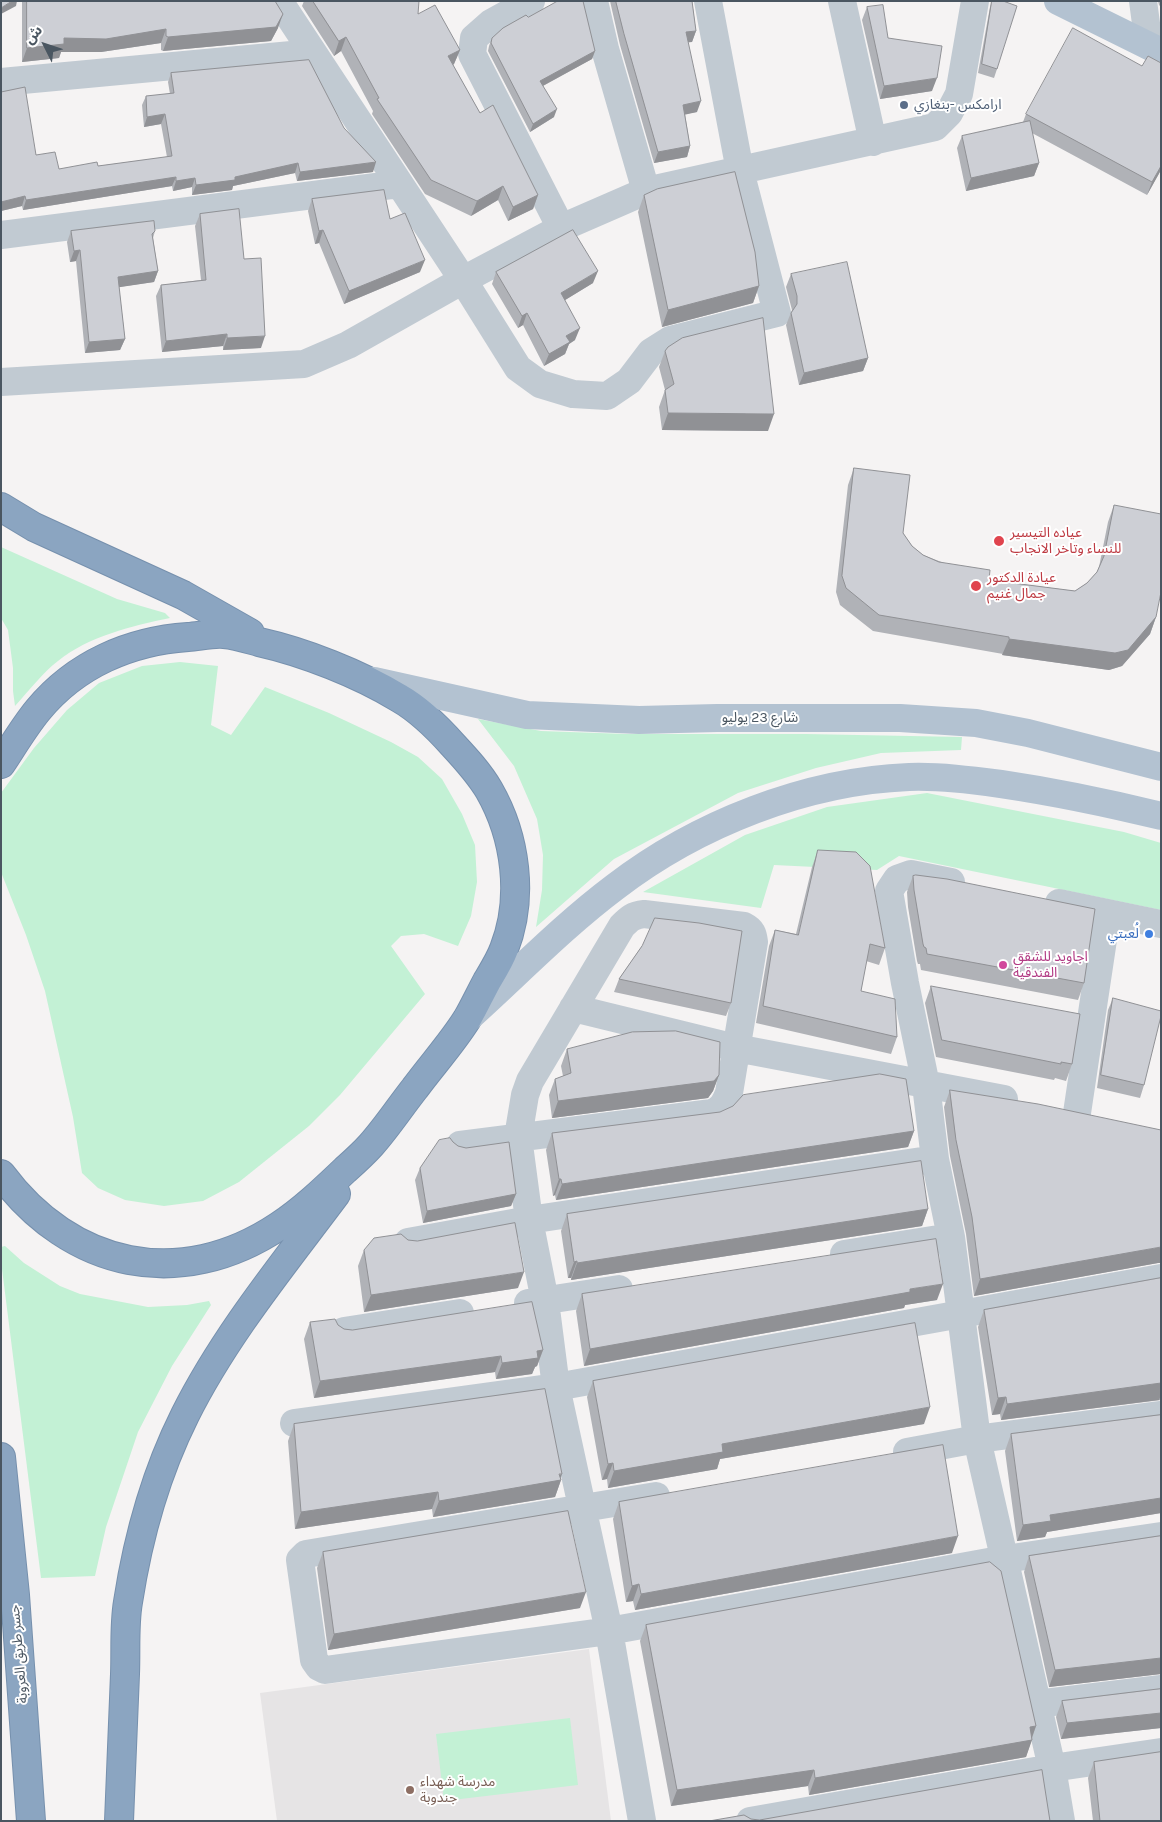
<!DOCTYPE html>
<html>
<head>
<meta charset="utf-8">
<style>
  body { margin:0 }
  #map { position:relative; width:1162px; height:1822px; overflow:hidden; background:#f5f3f3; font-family:Karla,"Noto Sans Arabic",sans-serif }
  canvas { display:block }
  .frame { position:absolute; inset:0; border:2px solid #4a5661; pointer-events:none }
  .north { position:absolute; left:20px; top:20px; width:50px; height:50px; -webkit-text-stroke:4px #fff; paint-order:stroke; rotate:311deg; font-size:14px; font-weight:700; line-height:20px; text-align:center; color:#4a5661 }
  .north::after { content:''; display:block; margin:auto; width:18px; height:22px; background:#4a5661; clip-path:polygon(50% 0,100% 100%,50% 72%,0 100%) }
</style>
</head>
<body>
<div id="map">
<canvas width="1162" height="1822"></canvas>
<div class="frame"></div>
<div class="north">ش</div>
</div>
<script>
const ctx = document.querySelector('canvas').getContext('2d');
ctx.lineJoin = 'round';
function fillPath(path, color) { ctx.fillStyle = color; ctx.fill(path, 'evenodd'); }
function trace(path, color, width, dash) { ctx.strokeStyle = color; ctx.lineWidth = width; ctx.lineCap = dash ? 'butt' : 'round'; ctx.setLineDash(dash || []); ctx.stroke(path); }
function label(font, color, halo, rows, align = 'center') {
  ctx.font = font + ' Karla,"Noto Sans Arabic",sans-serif'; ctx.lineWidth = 4; ctx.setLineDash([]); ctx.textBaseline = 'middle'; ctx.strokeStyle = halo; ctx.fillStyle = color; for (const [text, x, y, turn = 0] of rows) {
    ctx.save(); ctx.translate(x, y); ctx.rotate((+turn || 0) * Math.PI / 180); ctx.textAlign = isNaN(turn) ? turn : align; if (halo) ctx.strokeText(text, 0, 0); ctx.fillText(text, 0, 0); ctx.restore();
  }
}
fillPath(new Path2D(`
  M589,1649l22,172h-334l-17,-128z`), '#e6e4e5');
fillPath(new Path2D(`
  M1,547l116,52 48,14 5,5c-38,8 -81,18 -112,43 -15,11 -30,31 -43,45l-2,-15v-23l-5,-38 -7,-12z
  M180,662l38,4 -7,59 20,10 34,-48 64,26 62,29 27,15 24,22 20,35 13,31 2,37 -6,34 -13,30 -34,-12 -23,2 -10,10 34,48 -85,101 -31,31 -70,56 -36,19 -39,5 -39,-6 -27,-12 -16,-15 -9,-56 -28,-126 -19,-56 -25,-63v-79l33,-45 33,-38 32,-27 43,-17z
  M478,719l63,12 85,3h180l156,3 -1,13 -80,3 -65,15 -78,25 -124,66 -78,68 6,-37 1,-35 -6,-36 -23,-53z
  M927,793l197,39 37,11v67l-262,-54 -22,14 -103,-5 -13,43 -118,-16 102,-57 82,-28z
  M5,1246l19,17 36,23 20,8 68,13 39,-2 22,-4 2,4 -39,61 -34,66 -32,95 -11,49 -54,2 -40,-317v-14z
  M570,1718l8,67 -134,16 -8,-67z`), '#c3f1d5');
const highway = new Path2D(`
  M1,507l33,20 149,68 67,38
  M1,764c12,-18 23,-37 37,-54 38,-46 92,-69 150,-73 12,-1 25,-4 36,-3 12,1 24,5 35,8 45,10 101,32 140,56 21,12 38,29 54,47 13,14 26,28 36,45 27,47 35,108 15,159 -4,11 -11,22 -17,32 -7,13 -13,26 -20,38 -15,24 -35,46 -52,69 -15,19 -28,39 -44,57 -8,9 -17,17 -26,25 -21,20 -42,40 -66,56 -99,66 -208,42 -278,-52
  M1,1457l14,138 16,226
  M119,1821c2,-49 4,-98 6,-147 1,-24 -1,-49 3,-72 10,-65 28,-129 57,-187 40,-80 98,-150 151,-221`);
trace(highway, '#7690ad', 30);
trace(new Path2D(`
  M279,1l184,279 55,88 22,16 33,10 34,2 22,-15 22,-29 19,-12 107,-27 -37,-142 -32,-170
  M531,1l-40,22 -17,15 -2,16 89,174
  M594,1l11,48 41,142
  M842,1l31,141
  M1143,1l6,45
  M1,82l312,-29
  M1,235l398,-51
  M1,382l303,-18 44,-19 115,-65 98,-52 85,-37 289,-64 14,-14 10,-19 16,-93
  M951,882l-40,-8 -14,5 -8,12 16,92 21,102 9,74 16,78 26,202 75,329 9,53
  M1059,903l102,21
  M573,1008l163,40 268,51
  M1077,1113l30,-200
  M460,1145l252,-32c10,-4 13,-10 17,-20l25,-151c-1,-8 -2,-12 -10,-16l-100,-12c-11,1 -15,5 -22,12l-92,155 -5,14 -7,42 11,83 16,81 11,86 53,244 33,190
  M408,1242l121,-22 406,-61
  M844,1254l107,-17
  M528,1303l91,-14
  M344,1331l116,-18
  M294,1423l262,-36 605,-109
  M907,1452l70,-13 184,-24
  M656,1496l-350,58 -6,6 14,100 5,7 6,3 284,-39 396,-72 156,-23
  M1036,1704l125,-15
  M750,1821l302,-53 109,-16`), '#c1cad2', 28);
trace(new Path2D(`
  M1058,1l103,51
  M374,681l153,34 112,5 78,-2h183l76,5 52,10 133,34
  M468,1018c49,-44 95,-92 147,-131 82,-63 191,-106 294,-110 31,-1 62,3 92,7 54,8 107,19 160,32`), '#b3c2d1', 28);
trace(highway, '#8ba5c1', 28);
fillPath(new Path2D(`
  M22,1h253l3,27 -7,13 -108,10 -2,-1v-7l-60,9h-40l-2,6 -37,4z
  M304,1h9l105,13 42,36 -6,14 -1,1 27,48 58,82 -5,14 -25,12 -10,-21 -27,16 -46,-22 -53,-80 1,-3 -32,-60 -7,5 -32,-50z
  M610,1h82l4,30 -4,11h-4l9,70 -12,2 5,32 -3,11 -33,6 -34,-118z
  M992,1h11l-6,68 -3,9 -16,-5 12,-66z
  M1158,1h3v6l-2,-2z
  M867,7l21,31 44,53 -52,8 -18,-79z
  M528,17l67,34 -3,8 -49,27 11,31 -24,15 -42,-81 1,-5 3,-8z
  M1161,63v107l-14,25 -115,-62 7,30 -5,13 -68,15 -9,-43 5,-12 61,-14 3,-8 116,-48z
  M171,73l173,55 29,44 -76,9 -2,-8 -62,13 -1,4 -40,5v-8l-19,4 -1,-5 -149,24 -1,-4 -21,5v-119l35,63 23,14 39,-3 69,-9 -6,-33 -17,3 -2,-22 4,-9 24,-2 -2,-12z
  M644,195l115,91 -6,17 -91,24 -24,-115z
  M312,199l108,73 -76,32 -25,-61 -4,1 -7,-33z
  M200,214l44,45 17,89 -38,2v-4l-61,6 -6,-56 5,-11 40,-5 -6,-54z
  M71,231h84l-2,7 5,33 -4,11 -35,5 6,52 -5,11 -35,3 -9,-92 -6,1 -3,-20z
  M496,272l97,11 -28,17 10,40 -6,4 -4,10 -21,12 -21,-41 -5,3 -26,-44z
  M791,274l77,84 -5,13 -64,14 -13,-60 6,-15 -6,-23z
  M665,351l103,80 -106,-1 -3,-23 6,-17 -6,-23z
  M854,468l49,65 9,13 11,9 66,25 86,11 12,-8 10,-11 2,-5 9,-45 6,-17 42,112 -6,17 -28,32 -13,4 -107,-15 1,-1 -130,-23 -33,-26 -4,-13 12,-107z
  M818,850l67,98 -6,17 -13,-4 -5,30 36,46 -6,17 -135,-31 13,-77 6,-16 21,4 16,-67z
  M913,876l171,107 -6,17 -157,-30 -1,-6h-2l-1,-3 -9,-54 -1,-15z
  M642,946l89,57 -5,13 -112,-24 5,-13z
  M931,986l141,78 -6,17 -11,-3 -1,2 -118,-23 -11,-54z
  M1113,998l31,87 -4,13 -43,-10 11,-78z
  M567,1049l152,26 -6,16 -5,7 -156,20 -3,-23 6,-16 8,-3 -2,-10z
  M950,1090l208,173 -184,33 -8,-62 -16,-78 -6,-49z
  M914,1131l-6,16 -352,53 -1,-5 -2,1 -7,-46 6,-17z
  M453,1142l63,52 -5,12 -88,17 -8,-43 5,-12z
  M928,1209l-6,17 -351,54v-2h-3l-7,-47 6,-17z
  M408,1240l110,48 -154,24 -6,-46 6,-16z
  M1161,1278v122l-160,20 -1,-6 -8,1 -14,-88 6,-17z
  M582,1294l355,6 -32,5 -1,3 -320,58 -8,-55z
  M310,1322l28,3 6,4 199,21 -6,16 -2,1 -3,7 -36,5 -1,-7 -181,26 -10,-59z
  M593,1381l331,43 -204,35 -3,10 -109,19 -1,-9 -5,1 -15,-83z
  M1161,1415v98l-114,19 -2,5 -28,4 -12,-90 6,-17z
  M294,1424l266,55 1,1 -6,17 -122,20 -1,-8 -137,20 -7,-88z
  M619,1502l333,51 -317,57 -2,-9 -7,1 -13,-83z
  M1161,1536v138l-112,13 -25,-115 5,-16z
  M323,1552l257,56 -252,42 -11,-82z
  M646,1625l390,101 -10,31 -217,38 -1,-9 -137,20 -31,-165z
  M1161,1689v39l-100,11 -5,-22 6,-16z
  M1094,1762l67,59h-68l-5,-43z`), '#b0b2b7');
fillPath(new Path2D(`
  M12,1h5l-1,5 -15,8v-6z
  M283,14l-5,14 -7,13 -108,10 5,-14z
  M166,29l-5,14 -60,9h-40l-2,6 -37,4 5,-14 37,-10z
  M696,31l-4,11 -10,1 4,-11z
  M346,37l-5,14 -7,5 5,-15z
  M460,50l-6,14 -11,7 5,-15z
  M595,51l-3,8 -55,30 3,-8z
  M937,78l-5,13 -52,8 4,-13z
  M701,101l-4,11 -18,4 4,-11z
  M557,109l-3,8 -24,15 3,-8z
  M165,114l-4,10 -17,3 3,-10z
  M690,146l-3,11 -33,6 4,-11z
  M376,162l-3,10 -76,9 3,-9z
  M298,163l-3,10 -62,13 -1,4 -40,5 4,-10z
  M1039,163l-5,13 -68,15 5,-13z
  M1161,166v4l-14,25 5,-13z
  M176,177l-4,9 -149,24 3,-10z
  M195,178l-3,9 -19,4 3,-10z
  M503,186l-5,14 -27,16 6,-15z
  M538,195l-5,14 -25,12 5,-14z
  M25,196l-3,10 -21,5v-9z
  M323,230l-4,13 -4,1 4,-13z
  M80,250l-4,11 -6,1 4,-11z
  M425,260l-5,12 -76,32 5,-13z
  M158,271l-4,11 -40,6 4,-11z
  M598,271l-5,12 -36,22 4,-12z
  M759,286l-6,17 -91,24 6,-17z
  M527,313l-4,12 -5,3 4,-12z
  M580,328l-5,12 -6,4 -4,10 -21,12 5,-12 17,-18z
  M227,334l-4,12 -61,6 4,-11z
  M265,336l-4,12 -38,2 4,-12z
  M125,339l-5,11 -35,3 4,-11z
  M868,358l-5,13 -64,14 5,-12z
  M668,413l106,1 -6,17 -106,-1z
  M1156,617l-6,17 -28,32 -13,4 -107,-15 7,-16z
  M719,1075l-6,16 -5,7 -156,20 6,-17z
  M914,1131l-6,16 -352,53 6,-16z
  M559,1179h2l-6,16 -2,1z
  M516,1194l-5,12 -88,17 4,-12z
  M928,1209l-6,17 -351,54 6,-17z
  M1161,1247v16h-3l-184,33 6,-17z
  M577,1261l-6,17h-3l6,-16z
  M524,1272l-6,16 -154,24 7,-17z
  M943,1284l-6,16 -32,5 -1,3 -320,58 6,-17 320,-60z
  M543,1350l-6,16 -2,1 -3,7 -36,5 6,-16 35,-12z
  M501,1356l-6,16 -181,26 6,-17z
  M1161,1383v12l-2,5 -158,20 6,-16z
  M1006,1397l-6,17 -8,1 6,-17z
  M930,1407l-6,17 -204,35 -3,10 -109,19 6,-17 108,-27z
  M613,1463l-6,16 -5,1 6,-16z
  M562,1474l-2,6h1l-6,17 -122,20 6,-16z
  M438,1492l-6,17 -137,20 6,-17z
  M1161,1498v15l-114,19 -2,5 -28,4 6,-16 27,-10z
  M958,1536l-6,17 -317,57 6,-16z
  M639,1584l-6,17 -7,1 6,-16z
  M586,1592l-6,16 -252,42 6,-16z
  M1161,1658v16l-112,13 6,-17z
  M1161,1713v15l-100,11 6,-16z
  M1036,1726l-5,14h1l-6,17 -217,38 6,-17 215,-51z
  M814,1770l-6,16 -137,20 6,-16z`), '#909195');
const building = new Path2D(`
  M1,1h11l-11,7z
  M27,1h248l8,13 -7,13 -108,10 -2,-1v-7l-60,10 -42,-1v6l-37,4z
  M313,1h106l-1,13 17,-9 25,45 -12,6 32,57 13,-8 45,90 -25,12 -10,-21 -26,15 -46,-21 -54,-81 2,-1 -33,-61 -7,4z
  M558,1h25l12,50 -55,30 17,28 -24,15 -42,-81 1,-5 11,-10 23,-13 2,2z
  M616,1h76l4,30 -10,1 15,69 -18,4 7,41 -32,6 -34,-118z
  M992,1h11l14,5 -20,63 -15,-5z
  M883,5l5,33 54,8 -5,32 -53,8 -17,-79z
  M1073,28l69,38 6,-10 13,7v103l-9,16 -126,-68z
  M309,60l35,68 32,34 -76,10 -2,-9 -63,14v3l-39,5 -1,-7 -19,3v-4l-150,23 -1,-4 -24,6v-110l24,-5 11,68 19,-3 4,17 38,-7 1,4 74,-10 -7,-42 -18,3 -1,-21 28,-3 -3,-20z
  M1030,121l9,42 -68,15 -9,-42z
  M735,172l20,80 4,34 -91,24 -24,-115 13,-6z
  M384,190l6,29 15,-6 20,47 -76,31 -26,-61 -4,1 -7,-32z
  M239,209l5,50 17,-1 4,78 -38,2v-4l-61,7 -5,-56 45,-5 -6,-66z
  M154,221l1,10 -3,3 6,37 -40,6 7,62 -36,3 -9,-92 -6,1 -3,-20z
  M573,230l25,41 -37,22 19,35 -14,8 4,6 -21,12 -22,-41 -5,3 -26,-44z
  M847,262l21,96 -64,15 -13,-60 6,-9v-8l-6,-22z
  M763,318l11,96 -106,-1 -3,-23 9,-6 -9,-33 3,-4 14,-9z
  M854,468l56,7 -7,58 9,13 11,9 16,7 51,8 -1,10 86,11 12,-8 10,-11 7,-16 10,-51 47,9v78l-5,25 -28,33 -13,3 -106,-14v-2l-130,-22 -33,-27 -4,-12z
  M818,850l38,2 14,14 15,82 -15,-4 -9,47 34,8 2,38 -134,-31 12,-76 23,5z
  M916,875l31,4 148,30 -11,74 -157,-29 -1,-6 -2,-1 -1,-3 -9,-54 -1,-14z
  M655,918l44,5 43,8 -11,72 -112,-24 23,-33z
  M931,986l149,28 -8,50 -11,-2v2l-119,-24z
  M1113,998l48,13v5l-17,69 -43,-10z
  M676,1031l44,11 -1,33 -5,6 -156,20 -3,-22 16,-6 -4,-24 65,-17z
  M880,1074l26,5 8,52 -352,53 -1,-5h-2l-7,-46 168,-21 13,-6 10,-11z
  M950,1090l88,14 123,26v117l-181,32 -8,-62 -16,-77z
  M450,1138l3,4 5,4 8,2 43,-6 7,52 -89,17 -7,-43 19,-28z
  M921,1161l7,48 -351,54v-2l-3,1 -7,-48z
  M515,1223l9,49 -153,23 -7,-45 10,-12 27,-4 7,6 9,1z
  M936,1239l7,45 -33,5v3l-320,57 -8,-55z
  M1161,1278v105l-154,21 -1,-7 -8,1 -14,-88z
  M532,1302l11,48 -6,1 1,7 -36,5 -1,-7 -181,25 -10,-59 25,-3 3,6 6,4 8,1z
  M915,1323l15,84 -208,37 1,8 -109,19 -1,-8 -5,1 -15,-83z
  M545,1389l17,85h-3l2,6 -122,21 -1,-9 -137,20 -7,-88z
  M1161,1415v83l-111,17 1,6 -28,4 -12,-91z
  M943,1445l15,91 -317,58 -2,-10 -7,2 -13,-84z
  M568,1511l18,81 -252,42 -11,-82z
  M1161,1536v122l-106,12 -26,-114z
  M990,1562l11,9 35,155 -6,1 2,13 -217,38 -1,-8 -137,20 -31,-165z
  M1161,1689v24l-94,10 -5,-22z
  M1161,1752v69h-61l-6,-59z
  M1042,1770l8,51h-341l35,-6 7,4 8,1z`);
fillPath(building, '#cdcfd5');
trace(building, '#909195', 1);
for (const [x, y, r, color] of [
  [904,105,5,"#5c6f8a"],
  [999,541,6,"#e0444e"],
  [976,586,6,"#e0444e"],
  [1149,934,5,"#3f7fe0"],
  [1003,965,5,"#d1479c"],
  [410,1790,5,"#8d6e63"]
]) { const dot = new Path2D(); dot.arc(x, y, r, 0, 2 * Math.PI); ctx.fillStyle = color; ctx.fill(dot); trace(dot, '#fff', 2); }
label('14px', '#4e5e75', '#fff', [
  ["ارامكس -بنغازي",914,105]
], 'left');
label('14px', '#be3a42', '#fff', [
  ["عياده التيسير",1010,533],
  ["للنساء وتاخر الانجاب",1010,549],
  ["عيادة الدكتور",987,578],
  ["جمال غنيم",987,594]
], 'left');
label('14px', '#4a5661', '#fff', [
  ["شارع 23 يوليو",760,718],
  ["جسر طريق العروبة",19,1654,-95]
]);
label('14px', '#366cbe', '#fff', [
  ["لُعبتي",1139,934]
], 'right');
label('14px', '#b23c85', '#fff', [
  ["اجاويد للشقق",1013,957],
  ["الفندقية",1013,973]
], 'left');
label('14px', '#785e54', '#fff', [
  ["مدرسة شهداء",420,1782],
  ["جندوبة",420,1798]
], 'left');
</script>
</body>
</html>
